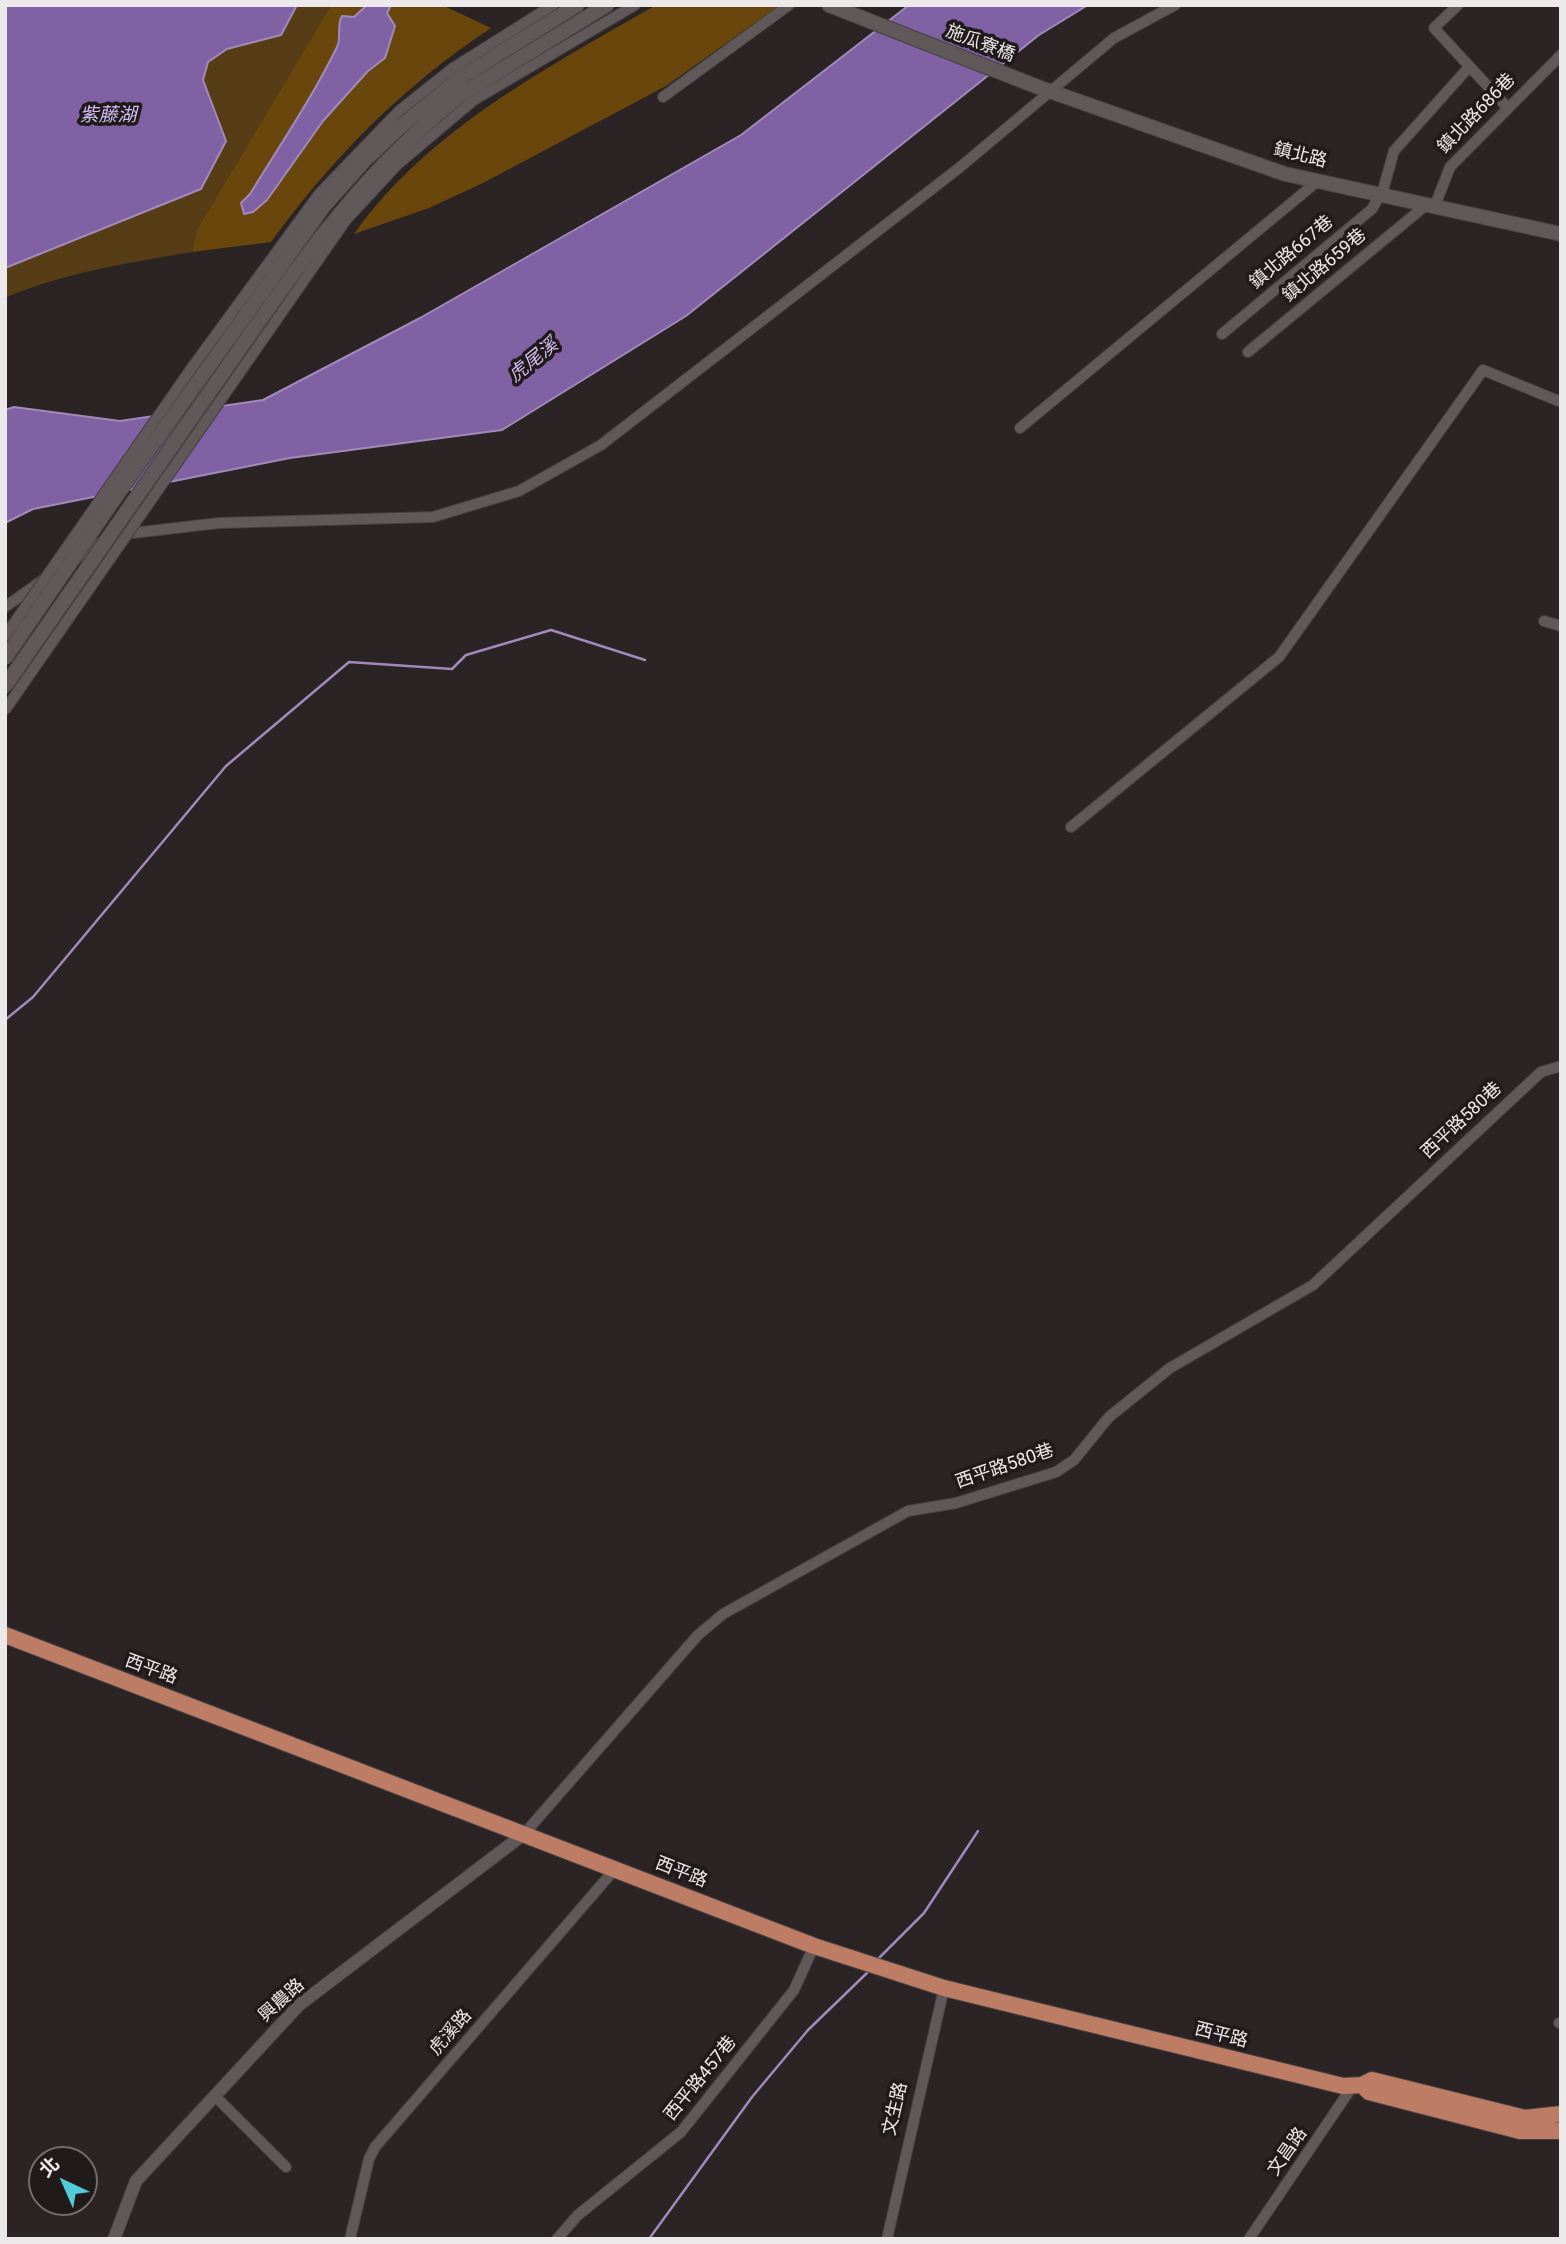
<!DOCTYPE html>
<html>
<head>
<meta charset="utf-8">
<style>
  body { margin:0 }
  #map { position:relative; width:1566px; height:2244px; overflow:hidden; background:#2b2324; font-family:Roboto,"Noto Sans TC",sans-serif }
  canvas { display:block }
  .frame { position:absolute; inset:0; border:7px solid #ede8e9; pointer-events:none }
  .north { position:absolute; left:28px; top:2146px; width:70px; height:70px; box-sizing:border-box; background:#211a1b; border:2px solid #736c6d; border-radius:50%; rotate:316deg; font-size:19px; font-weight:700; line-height:28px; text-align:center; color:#ede8e9 }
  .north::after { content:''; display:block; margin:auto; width:24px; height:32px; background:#52cbd9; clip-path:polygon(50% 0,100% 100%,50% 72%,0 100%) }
</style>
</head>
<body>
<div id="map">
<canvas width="1566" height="2244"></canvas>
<div class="frame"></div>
<div class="north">北</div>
</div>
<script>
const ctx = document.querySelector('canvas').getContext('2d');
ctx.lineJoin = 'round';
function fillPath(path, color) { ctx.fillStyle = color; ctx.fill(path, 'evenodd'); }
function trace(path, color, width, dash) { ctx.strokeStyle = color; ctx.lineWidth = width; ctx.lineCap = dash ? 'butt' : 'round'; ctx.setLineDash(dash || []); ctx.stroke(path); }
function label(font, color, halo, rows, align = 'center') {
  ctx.font = font + ' Roboto,"Noto Sans TC",sans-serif'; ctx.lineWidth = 7; ctx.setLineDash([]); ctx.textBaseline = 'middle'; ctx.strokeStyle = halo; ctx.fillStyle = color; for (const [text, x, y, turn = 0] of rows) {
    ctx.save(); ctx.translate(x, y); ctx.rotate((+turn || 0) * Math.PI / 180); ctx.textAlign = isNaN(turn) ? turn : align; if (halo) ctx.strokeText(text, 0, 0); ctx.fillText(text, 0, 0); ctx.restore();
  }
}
fillPath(new Path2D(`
  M5,5h326l-135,226 -4,21c-63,11 -127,20 -187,46z`), '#573d15');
fillPath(new Path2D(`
  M331,5h111l49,23c-90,60 -156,127 -220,214l-79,10 4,-21z
  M656,5h124l-114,81 -183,97 -54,25 -75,26c75,-105 193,-166 302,-229z`), '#69470c');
const water = new Path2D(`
  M5,5h292l-16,30 -54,14 -19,13 -5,18 23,61 -25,48 -196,79z
  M367,5h24l-4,8 8,13 -10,32 -17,13 -45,50 -56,79 -14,12 -9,2 -3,-11 9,-9c30,-49 62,-96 87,-147 5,-11 -1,-20 5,-31l12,1z
  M909,5h179l-49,30 -353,281 -184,114 -212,28 -257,51 -28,14v-113l9,-3 106,14 143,-21 157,-82 321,-183z`);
fillPath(water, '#8062a4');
trace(water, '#a18ab9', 2);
trace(new Path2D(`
  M5,1020l28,-23 193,-231 123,-104 103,7 14,-14 85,-25 94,30
  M877,1960l47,-47 54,-82
  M649,2239l103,-142 56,-67 61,-59`), '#a18ab9', 2.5);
const minor = new Path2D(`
  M1458,5l-24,23 73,79
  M453,68l100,-63
  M663,97l126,-92
  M474,100l161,-95
  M1434,208l16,-41 111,-112
  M1222,334l150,-125 11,-19 11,-39 75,-84
  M1248,352l177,-146
  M1020,428l299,-248
  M124,534l95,-11 214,-6 86,-26 82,-46 358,-277 155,-130 61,-33
  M74,560l31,-20
  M5,607l38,-27
  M1544,621l17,5
  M1071,827l208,-170 204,-287 78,32
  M524,1834l174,-199 25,-21 185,-103 48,-8 100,-31 18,-12 35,-43 61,-49 143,-83 228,-213 20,-6
  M1559,2023h2
  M215,2096l71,71
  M350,2239l19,-80 6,-12 240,-278
  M557,2239l21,-24 103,-83 113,-142 20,-44
  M887,2239l57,-251
  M1249,2239l105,-155`);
const tertiary = new Path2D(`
  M114,2239l22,-58 163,-176 225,-171`);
const secondary = new Path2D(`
  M829,5l209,82 247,87 276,60
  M460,78l117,-73
  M468,90l139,-85`);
const primary = new Path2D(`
  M5,1635l809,311 130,42 399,98 19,-1 10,-5 153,38 36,-4
  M1362,2085l7,7 151,39h41`);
trace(minor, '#474142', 12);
trace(tertiary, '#474142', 14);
trace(secondary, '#474142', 16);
trace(primary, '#474142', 18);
trace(minor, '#615859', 10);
trace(tertiary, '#615859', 12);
trace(secondary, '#615859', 14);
trace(primary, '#bd7d64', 16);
const minorBridge = new Path2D(`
  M5,636l188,-270 126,-172 80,-83 54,-43
  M5,710l341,-490 51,-55 77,-65`);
const secondaryBridge = new Path2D(`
  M5,658l123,-179 196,-273 40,-45 36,-34 60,-49
  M5,686c69,-98 137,-197 206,-296 76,-108 148,-220 257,-300`);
trace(minorBridge, '#474142', 12, []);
trace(secondaryBridge, '#474142', 16, []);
trace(minorBridge, '#615859', 10);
trace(secondaryBridge, '#615859', 14);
label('18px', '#ede8e9', '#211a1b', [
  ["施瓜寮橋",980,44,21],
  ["鎮北路686巷",1477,114,-46],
  ["鎮北路",1300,156,14],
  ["鎮北路667巷",1292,253,-40],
  ["鎮北路659巷",1325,266,-40],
  ["西平路580巷",1462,1121,-43],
  ["西平路580巷",1005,1467,-19],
  ["西平路",151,1670,20],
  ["西平路",681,1873,21],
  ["興農路",282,2001,-42],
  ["虎溪路",451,2033,-49],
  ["西平路",1221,2036,14],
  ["西平路457巷",701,2079,-51],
  ["文生路",896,2109,-77],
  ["文昌路",1288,2152,-55]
]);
label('italic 19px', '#d5bdf5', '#211a1b', [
  ["紫藤湖",108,116],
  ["虎尾溪",534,361,-39]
]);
</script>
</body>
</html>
